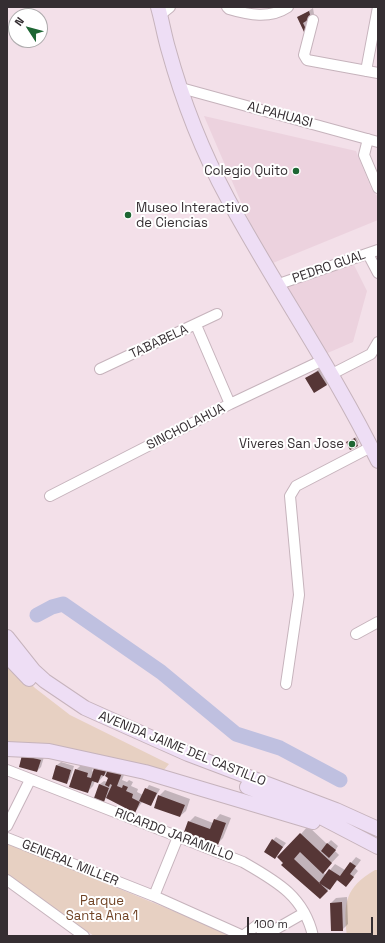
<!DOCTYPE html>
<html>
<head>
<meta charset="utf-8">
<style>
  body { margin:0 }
  #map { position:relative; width:385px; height:943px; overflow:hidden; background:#f3e0e9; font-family:"Space Grotesk",sans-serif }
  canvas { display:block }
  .frame { position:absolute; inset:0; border:8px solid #352e32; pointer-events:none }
  .north { position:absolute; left:8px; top:8px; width:40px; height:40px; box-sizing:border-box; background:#fff; border:1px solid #aeabad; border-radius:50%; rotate:306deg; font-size:11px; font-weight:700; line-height:16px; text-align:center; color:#352e32 }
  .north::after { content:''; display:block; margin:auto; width:14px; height:18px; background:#1d6633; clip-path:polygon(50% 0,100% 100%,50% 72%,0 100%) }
  .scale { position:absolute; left:247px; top:917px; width:126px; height:18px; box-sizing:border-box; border:2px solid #352e32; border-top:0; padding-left:5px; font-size:12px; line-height:14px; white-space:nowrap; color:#352e32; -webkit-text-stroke:3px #fff; paint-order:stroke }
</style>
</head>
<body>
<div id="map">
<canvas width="385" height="943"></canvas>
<div class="frame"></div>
<div class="north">N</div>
<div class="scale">100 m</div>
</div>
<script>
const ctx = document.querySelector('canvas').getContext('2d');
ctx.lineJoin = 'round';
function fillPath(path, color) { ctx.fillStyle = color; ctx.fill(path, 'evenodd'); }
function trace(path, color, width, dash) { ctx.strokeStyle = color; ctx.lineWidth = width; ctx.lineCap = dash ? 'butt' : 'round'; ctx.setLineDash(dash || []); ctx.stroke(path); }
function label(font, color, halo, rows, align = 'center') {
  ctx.font = font + ' "Space Grotesk",sans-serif'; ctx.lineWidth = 4; ctx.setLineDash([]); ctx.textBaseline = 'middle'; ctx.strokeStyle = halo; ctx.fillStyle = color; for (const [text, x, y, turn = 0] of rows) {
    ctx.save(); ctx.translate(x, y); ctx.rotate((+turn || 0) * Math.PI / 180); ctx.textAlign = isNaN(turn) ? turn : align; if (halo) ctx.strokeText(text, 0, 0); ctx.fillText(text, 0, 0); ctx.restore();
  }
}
fillPath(new Path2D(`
  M204,116l152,35 16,39 6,7v23l-110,45z
  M351,259l16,32 -14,51 -30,13 -39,-68z`), '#ecd2de');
fillPath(new Path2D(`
  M7,660l28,28 35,27 99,49 -5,6 -69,-13 -38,-12 -50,-1z
  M7,842c76,31 152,64 229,94h-142l-87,-60z
  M375,870h3v66h-31c-4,-32 -2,-49 28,-66z`), '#e7d0c2');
fillPath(new Path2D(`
  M313,8l1,6 -8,5 4,7 -5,5 -7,-13z
  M323,366l9,13 -6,6 -20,-6z
  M356,437l3,6 -8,6 -2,-8z
  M23,756l21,1 -3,10 -4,4z
  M61,762l13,4 -4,13 -4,4 -13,-5 4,-13z
  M82,764l11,4 -1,3 2,1 1,-4 32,-1 -5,13 5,2 2,-2 4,2 -2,4 7,3 -1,3 6,3 6,-10 11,4 -9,16 -8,-4 -8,11 -28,-15 -4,3 -8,-3 5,-13 4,-3 3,1 2,-5v-7l-11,12 -3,-1 -2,5 -6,6 -11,-22z
  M165,790l25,9 -4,12 -6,5 -21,-20z
  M220,814l11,4 -8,20 -5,5 -29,-21 6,-6 18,7z
  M308,826l19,18 4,-4 7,6 -3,5 4,4 -16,17 3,3 9,-11 10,6 11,-13 5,3 -6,8 3,3 -12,15 -8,-6 -18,18 -38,-33 19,-31z
  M276,837l10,6 -8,11 -5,-14z
  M347,897l1,27 -6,6 -11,-27 5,-5z`), '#0003');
trace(new Path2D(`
  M37,615l15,-8 11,-3 98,68 75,62 44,14 60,32`), '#bfc0e0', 15);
fillPath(new Path2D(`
  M309,11l2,7 -8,5 4,8 -3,1 -7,-15z
  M318,371l9,14 -13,8 -9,-15z
  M355,438l3,8 -8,4 -4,-8z
  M22,755l19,5 -4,12 -18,-5z
  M56,765l15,5 -4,14 -15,-5z
  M94,768l12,3 -2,5 -3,-1 -3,8 -6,-2 -4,12 -19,-6 6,-18 13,4 -1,4 4,1z
  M108,770l8,3 1,-2 5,2 -5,13 5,2 1,-3 5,2 -2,4 7,3 -1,4 8,4 -5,11 -29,-15 6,-13 -2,-1 -1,3 -4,-2 3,-7 -3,-2z
  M99,784l10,4 -5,14 -10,-4z
  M145,788l12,5 -6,13 -12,-5z
  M158,795l27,10 -5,12 -26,-9z
  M214,819l12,4 -8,22 -34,-13 4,-11 22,8z
  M300,833l32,30 -9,11 -23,-22 -6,7 34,32 -8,8 -39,-34 2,-2 -6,-6z
  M272,839l11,8 -8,12 -11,-7z
  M327,843l9,7 -7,8 -8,-7z
  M350,862l6,4 -6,8 4,3 -8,10 -9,-7 -7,10 -11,-7 10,-14 11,7z
  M342,902l1,29h-12l-1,-28z`), '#563636');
const street = new Path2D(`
  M227,7l2,2c20,6 41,10 59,-2
  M160,15l10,-8
  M313,20l-9,35 3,5 71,13
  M366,71l12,-64
  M181,88l197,54
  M368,139l-4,16 14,33
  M368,254l10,19
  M279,284l99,-34
  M196,325l34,79
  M100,369l117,-55
  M332,374l39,-20 7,-12
  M50,496l180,-92 93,-44
  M356,634l22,-12
  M286,684l13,-89 -9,-99 6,-10 75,-39
  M7,770l236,92c33,19 61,34 70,74
  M7,826l23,-46
  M7,838l147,58 87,39h3l12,-9 14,10
  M7,880l77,56
  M154,896l24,-59
  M269,933l35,-20`);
const secondary = new Path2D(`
  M158,7c4,14 6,27 10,41 14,51 35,105 60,151 48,89 106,172 150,262
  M7,637l27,34 11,10 40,27 103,46 148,56 42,19
  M7,656l22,23
  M7,749l42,2 96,21 168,50
  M247,787l62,24 69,36`);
trace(street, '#c6b3bc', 12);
trace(secondary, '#c6b3bc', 16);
trace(street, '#fff', 10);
trace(secondary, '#eedef5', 14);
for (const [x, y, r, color] of [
  [296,171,4,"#1d6633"],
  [128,215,4,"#1d6633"],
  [352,444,4,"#1d6633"]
]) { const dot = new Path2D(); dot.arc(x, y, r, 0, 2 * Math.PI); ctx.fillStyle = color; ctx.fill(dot); trace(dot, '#fff', 1.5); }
label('13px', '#352e32', '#fff', [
  ["ALPAHUASI",280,115,15],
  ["PEDRO GUAL",329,267,-19],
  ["TABABELA",159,342,-25],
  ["SINCHOLAHUA",186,427,-27],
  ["AVENIDA JAIME DEL CASTILLO",182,749,22],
  ["RICARDO JARAMILLO",174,835,21],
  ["GENERAL MILLER",70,863,22]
]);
label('13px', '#352e32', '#fff', [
  ["Colegio Quito",288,171],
  ["Museo Interactivo",136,208,"left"],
  ["de Ciencias",136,223,"left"],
  ["Viveres San Jose",344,444]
], 'right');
label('13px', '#704325', '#fff', [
  ["Parque",102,901],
  ["Santa Ana 1",102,916]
]);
</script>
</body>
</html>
